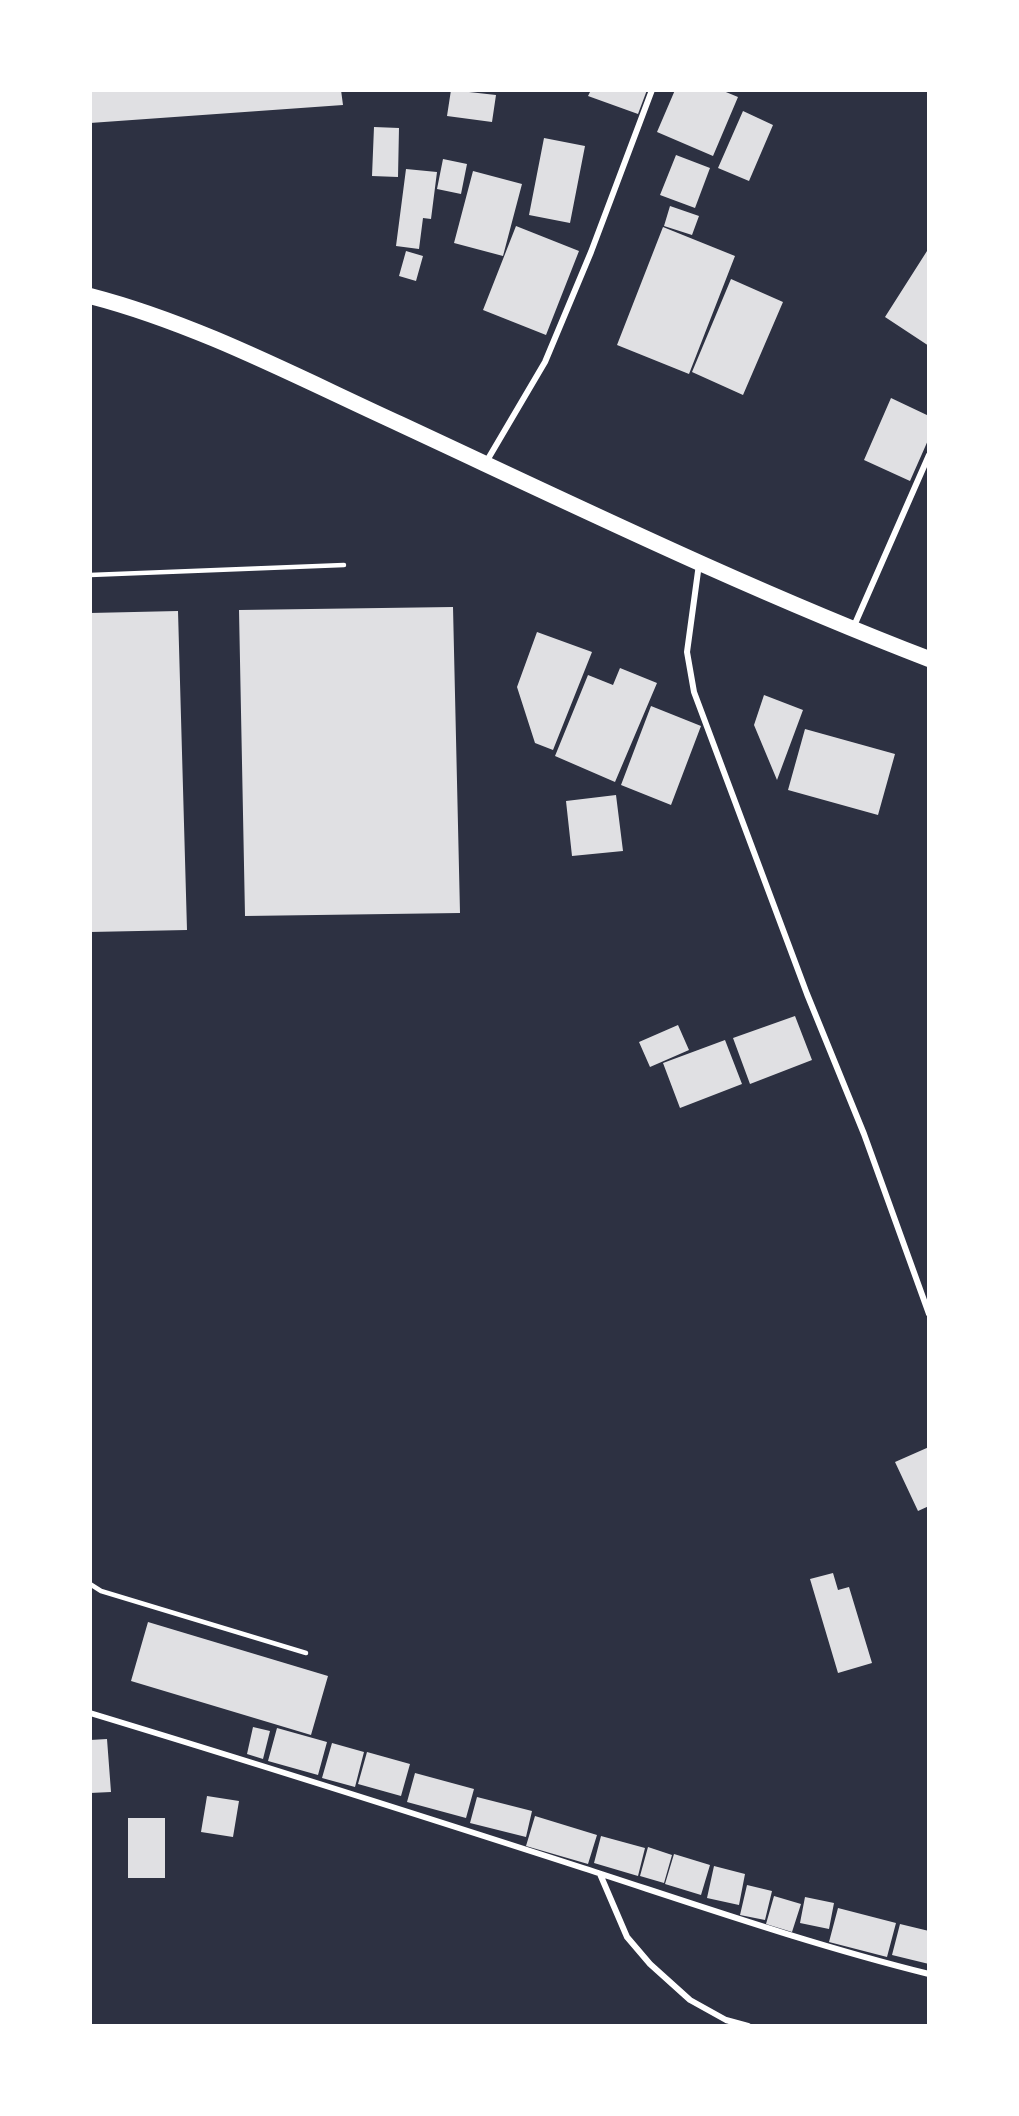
<!DOCTYPE html>
<html>
<head>
<meta charset="utf-8">
<style>
  body { margin:0 }
  #map { position:relative; width:1019px; height:2116px; overflow:hidden; background:#2d3142; font-family:"Exo 2",sans-serif }
  canvas { display:block }
  .frame { position:absolute; inset:0; border:92px solid #fff; pointer-events:none }
</style>
</head>
<body>
<div id="map">
<canvas width="1019" height="2116"></canvas>
<div class="frame"></div>
</div>
<script>
const ctx = document.querySelector('canvas').getContext('2d');
ctx.lineJoin = 'round';
function fillPath(path, color) { ctx.fillStyle = color; ctx.fill(path, 'evenodd'); }
function trace(path, color, width, dash) { ctx.strokeStyle = color; ctx.lineWidth = width; ctx.lineCap = dash ? 'butt' : 'round'; ctx.setLineDash(dash || []); ctx.stroke(path); }
fillPath(new Path2D(`
  M90,90h251l2,15 -253,18z
  M451,90l45,5 -4,27 -45,-6z
  M591,90h56l-9,24 -50,-18z
  M675,90h46l17,7 -25,59 -56,-24z
  M743,111l30,14 -24,56 -31,-13z
  M374,127l25,1 -1,49 -26,-1z
  M544,138l41,8 -15,77 -41,-8z
  M676,155l34,13 -15,40 -35,-13z
  M443,159l24,5 -6,30 -24,-5z
  M406,169l31,3 -6,47 -8,-1 -4,31 -23,-3z
  M473,171l49,13 -19,72 -49,-13z
  M670,206l29,10 -7,19 -28,-9z
  M516,226l63,25 -33,84 -63,-25z
  M663,227l72,29 -46,118 -72,-29z
  M406,251l17,5 -7,25 -17,-5z
  M927,251l2,1v94l-44,-29z
  M731,279l52,23 -40,93 -51,-23z
  M891,398l38,18v22l-19,43 -46,-21z
  M453,607l7,306 -215,3 -6,-306z
  M178,611l9,319 -97,2v-319z
  M537,632l55,20 -39,98 -18,-7 -18,-56z
  M620,668l37,15 -42,99 -60,-26 33,-81 25,10z
  M764,695l39,15 -26,70 -23,-55z
  M651,706l50,20 -30,79 -50,-20z
  M805,729l90,25 -17,61 -90,-25z
  M616,795l7,56 -51,5 -6,-55z
  M795,1016l17,44 -62,24 -17,-46z
  M678,1025l11,25 -39,17 -11,-25z
  M725,1040l17,44 -62,24 -17,-45z
  M929,1447v59l-11,5 -23,-49z
  M833,1573l5,17 11,-3 23,76 -34,10 -28,-94z
  M148,1622l180,54 -17,59 -180,-54z
  M253,1727l17,4 -7,28 -16,-5z
  M277,1728l50,14 -9,33 -50,-14z
  M107,1739l4,53 -21,1v-53z
  M332,1743l32,9 -9,35 -33,-9z
  M367,1752l43,12 -9,32 -43,-12z
  M415,1773l59,16 -8,29 -59,-16z
  M207,1796l32,5 -6,36 -32,-5z
  M477,1797l55,14 -6,26 -56,-14z
  M535,1816l62,19 -9,29 -62,-18z
  M128,1818h37v60h-37z
  M601,1836l44,12 -7,28 -44,-13z
  M648,1847l24,8 -8,28 -24,-7z
  M674,1854l36,11 -9,30 -36,-11z
  M714,1866l31,8 -6,31 -32,-7z
  M747,1885l25,6 -7,29 -25,-5z
  M774,1896l27,8 -9,28 -26,-8z
  M805,1897l29,6 -5,26 -29,-6z
  M838,1908l58,15 -9,34 -58,-15z
  M900,1924l29,7v33l-37,-9z`), '#e0e0e3');
trace(new Path2D(`
  M90,575l254,-10
  M90,1584l11,7 205,62`), '#fff', 4.5);
trace(new Path2D(`
  M485,464l60,-102 46,-110 61,-162
  M699,564l-12,88 7,40 113,302 57,140 65,180
  M854,626l75,-171
  M90,1713c165,50 329,102 493,155 114,37 229,77 346,106
  M600,1874l27,63 23,27 40,36 36,20 22,6`), '#fff', 6);
trace(new Path2D(`
  M90,296c108,28 209,82 310,128 174,81 349,166 529,235`), '#fff', 16);
</script>
</body>
</html>
